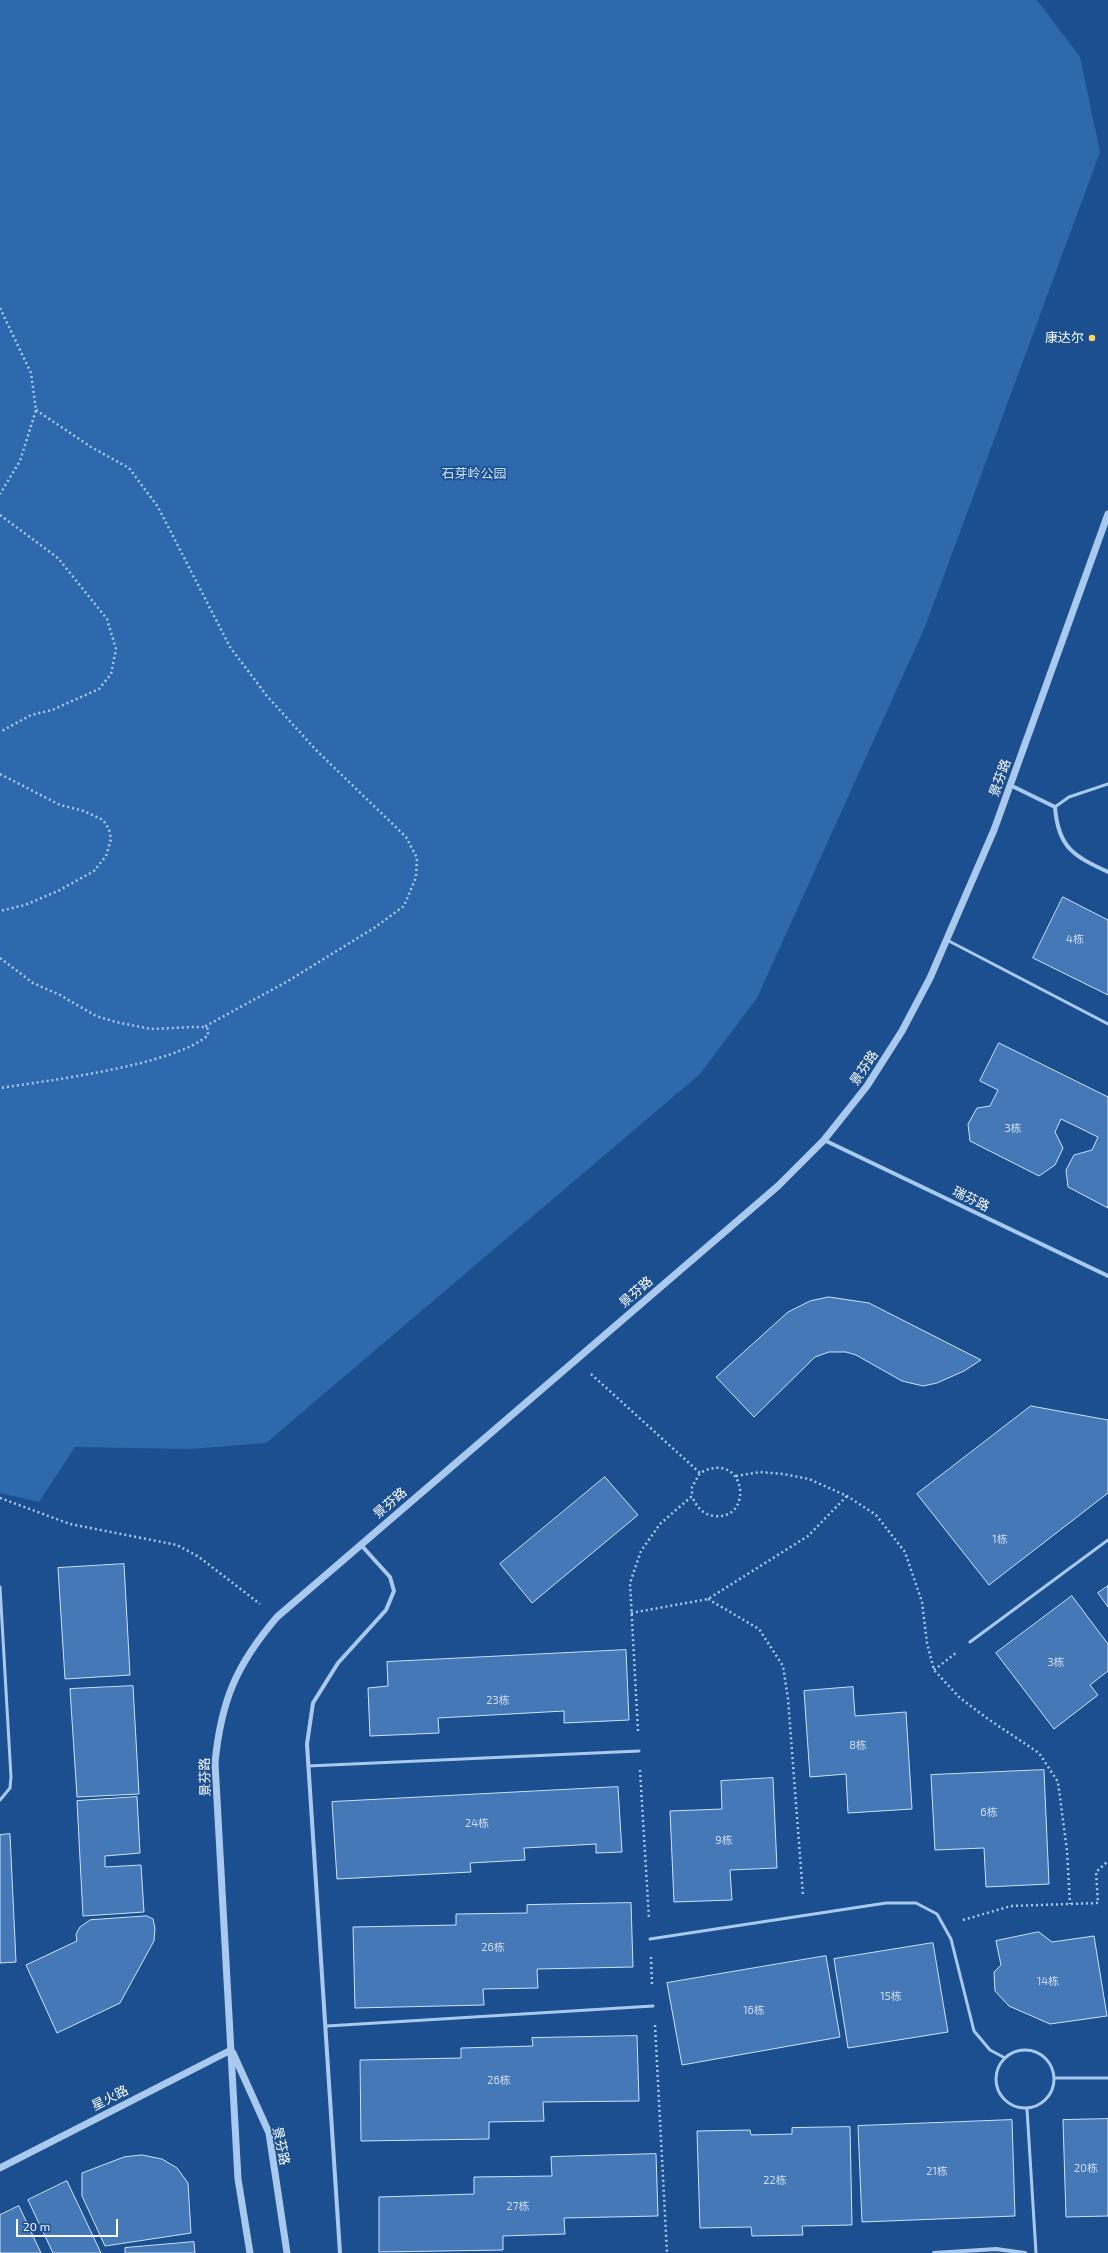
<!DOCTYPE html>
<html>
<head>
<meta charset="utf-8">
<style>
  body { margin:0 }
  #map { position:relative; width:1108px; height:2253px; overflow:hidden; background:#1b4f8f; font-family:"Exo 2",sans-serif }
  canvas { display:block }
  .scale { position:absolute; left:16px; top:2219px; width:102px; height:18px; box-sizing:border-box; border:2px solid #fff; border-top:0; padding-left:5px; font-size:12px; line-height:14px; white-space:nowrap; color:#fff; -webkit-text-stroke:3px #1b4f8f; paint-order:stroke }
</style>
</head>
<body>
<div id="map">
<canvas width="1108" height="2253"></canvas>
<div class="scale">20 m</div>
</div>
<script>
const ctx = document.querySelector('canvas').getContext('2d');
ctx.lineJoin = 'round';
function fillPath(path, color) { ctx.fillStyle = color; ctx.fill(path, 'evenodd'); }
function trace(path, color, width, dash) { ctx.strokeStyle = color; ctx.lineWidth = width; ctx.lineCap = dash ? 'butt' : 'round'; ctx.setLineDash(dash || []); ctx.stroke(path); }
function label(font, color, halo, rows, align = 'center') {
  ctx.font = font + ' "Exo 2","Noto Sans SC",sans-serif'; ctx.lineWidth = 3.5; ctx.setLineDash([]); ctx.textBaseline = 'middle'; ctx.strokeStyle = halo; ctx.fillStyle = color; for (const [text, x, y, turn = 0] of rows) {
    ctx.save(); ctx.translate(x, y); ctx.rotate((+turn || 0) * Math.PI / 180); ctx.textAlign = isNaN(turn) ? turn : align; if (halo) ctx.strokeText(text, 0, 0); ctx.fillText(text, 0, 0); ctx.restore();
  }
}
fillPath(new Path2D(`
  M0,0h1037l43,57 20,95 -175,475 -168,371 -57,76 -434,369 -76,6 -115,-2 -36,55 -39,-9z`), '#2e69ad');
const building = new Path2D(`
  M1063,897l45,23v75l-75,-37z
  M999,1043l109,54v111l-40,-21 -2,-17 8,-15 18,-5 6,-13 -37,-18 -6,13 8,16 -8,17 -16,11 -69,-35 -2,-17 9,-16 13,-2 8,-16 -18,-9z
  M829,1297l40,6 112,57 -17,11 -27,12 -14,3 -21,-5 -46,-26 -10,-3h-17l-14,5 -61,60 -38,-40 72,-65 22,-11z
  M1031,1406l77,14v73l-119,92 -72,-91z
  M605,1477l33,38 -106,88 -32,-39z
  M124,1564l6,111 -65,4 -7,-111z
  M1108,1586v21l-10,-14z
  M1072,1596l36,48v27l-18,14 8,10 -44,34 -58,-76z
  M626,1650l3,70 -65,3v-12l-126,7 1,15 -69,3 -2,-48 20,-2 -1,-24z
  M133,1686l6,108 -62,3 -7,-108z
  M853,1687l2,29 51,-4 6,97 -64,4 -2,-39 -36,3 -6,-86z
  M1044,1770l5,114 -63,3 -2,-39 -49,2 -4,-75z
  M773,1778l4,90 -47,2 2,30 -58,2 -4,-91 52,-2 -1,-28z
  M618,1787l4,65 -26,1v-9l-72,4 1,12 -55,3 1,9 -134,7 -5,-77z
  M137,1797l3,56 -35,3v11l36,-2 3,47 -61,4 -6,-115z
  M10,1834l6,128 -16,1v-128z
  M631,1903l2,64 -96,2 1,19 -55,1 1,16 -129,3 -2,-81 103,-2v-11l71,-1v-8z
  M147,1916l6,3 2,9 -1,13 -34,62 -63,30 -31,-68 51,-24 -1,-7 4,-7 10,-7z
  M1039,1932l13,10 42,-6 13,80 -57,8 -41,-18 -14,-15 -1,-19 7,-7 -5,-24z
  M933,1943l15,89 -100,16 -14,-89z
  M826,1956l14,81 -158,28 -15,-82z
  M637,2036l2,65 -96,1 1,19 -55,1v17l-128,2 -1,-81 101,-2v-10l72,-2 -1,-8z
  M1108,2119v97l-42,1 -3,-97z
  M1012,2120l3,96 -153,6 -4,-96z
  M850,2127l2,98 -50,1 1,9 -51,1 -1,-9 -51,1 -3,-97 53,-1 1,5 41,-1v-6z
  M656,2154l2,62 -94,2 1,16 -62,2v14l-124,2v-55l95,-3v-17l78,-1 -1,-19z
  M142,2155l20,4 15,9 11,15 3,50 -86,13 -23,-50v-23l42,-16z
  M67,2181l34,72h-48l-25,-53z
  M19,2206l22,47h-41v-38z
  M194,2242l1,11h-70v-5z`);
fillPath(building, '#4478b7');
trace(building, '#cfe3fa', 1);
trace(new Path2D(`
  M0,308l31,65 5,37 -16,51 -20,33
  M36,410l55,37 38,21 29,39 72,140 37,49 49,54 90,87 11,21 -1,19 -12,29 -30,22 -86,53 -84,46
  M0,515l58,43 49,61 9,30 -5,25 -12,15 -47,21 -21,5 -31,17
  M0,774l60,31 24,6 19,9 6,9 2,10 -5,17 -12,15 -36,20 -33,14 -25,6
  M0,958l33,25 27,12 36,21 20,6 35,7 43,-2h10l4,2v6c-32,30 -162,46 -208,53
  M591,1374l109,99
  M736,1476l24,-4 23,2 26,5 38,17 29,19 29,37 17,50 5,41 7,27 26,28 28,21 51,34 19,29 9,69 3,53
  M0,1498l70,26 107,21 22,12 61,47
  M708,1599l51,30 24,37 5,33 15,196
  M631,1613l77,-14 100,-63 39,-40
  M934,1670l22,-17
  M638,1731l-8,-148 11,-32 19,-27 32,-28v-9l8,-14c46,-25 55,48 14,43 -12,-2 -18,-10 -22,-20
  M640,1770l9,149
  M963,1920l48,-14 87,-3 -2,-31 12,-11
  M651,1957l1,29
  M655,2025l12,228`), '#a9c9ee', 2.5, [2, 3]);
trace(new Path2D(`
  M1055,807l14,-10 39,-13
  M947,940l161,84
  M0,1587l11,190 -1,11 -10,12
  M970,1642l138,-102
  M308,1766l331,-15
  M650,1939l236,-36h30l21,11 14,25 23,92 16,19 15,8
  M327,2026l326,-20
  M996 2079a29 29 0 1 1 58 0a29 29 0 1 1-58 0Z
  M1055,2078h53
  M1027,2109l9,144`), '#a9c9ee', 3);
trace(new Path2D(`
  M1010,785l45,22c3,41 19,49 53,65
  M824,1140l284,136
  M340,2253l-33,-509 6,-41 25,-40 48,-53 8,-19 -4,-14 -29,-32
  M934,2253l62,-4 29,4`), '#a9c9ee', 4);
trace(new Path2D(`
  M233,2053l36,80 18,120
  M0,2168l231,-118
  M250,2253l-12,-74 -23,-416c6,-62 21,-98 62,-146l501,-431 46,-46 43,-54 35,-55 28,-53 64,-148 114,-316`), '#a9c9ee', 7);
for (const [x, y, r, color] of [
  [1092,338,4,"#ffd166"]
]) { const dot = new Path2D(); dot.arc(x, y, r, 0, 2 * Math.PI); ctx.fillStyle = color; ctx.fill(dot); trace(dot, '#1b4f8f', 1.5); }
label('11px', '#d0dded', null, [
  ["4栋",1075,939],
  ["3栋",1013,1128],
  ["1栋",1000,1539],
  ["3栋",1056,1662],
  ["23栋",498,1700],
  ["8栋",858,1745],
  ["6栋",989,1812],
  ["24栋",477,1823],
  ["9栋",724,1840],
  ["26栋",493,1947],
  ["14栋",1048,1981],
  ["15栋",891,1996],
  ["16栋",754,2010],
  ["26栋",499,2080],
  ["20栋",1086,2168],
  ["21栋",937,2171],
  ["22栋",775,2180],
  ["27栋",518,2206]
]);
label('13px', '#fff', '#1b4f8f', [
  ["康达尔",1084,338]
], 'right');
label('13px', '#cfe3fa', '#1b4f8f', [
  ["石芽岭公园",474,474]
]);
label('13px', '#fff', '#1b4f8f', [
  ["景芬路",1000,778,-70],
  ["景芬路",864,1068,-56],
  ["瑞芬路",971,1199,26],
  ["景芬路",636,1292,-41],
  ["景芬路",390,1503,-41],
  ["景芬路",205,1777,-91],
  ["星火路",110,2098,-27],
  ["景芬路",281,2146,78]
]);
</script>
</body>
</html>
